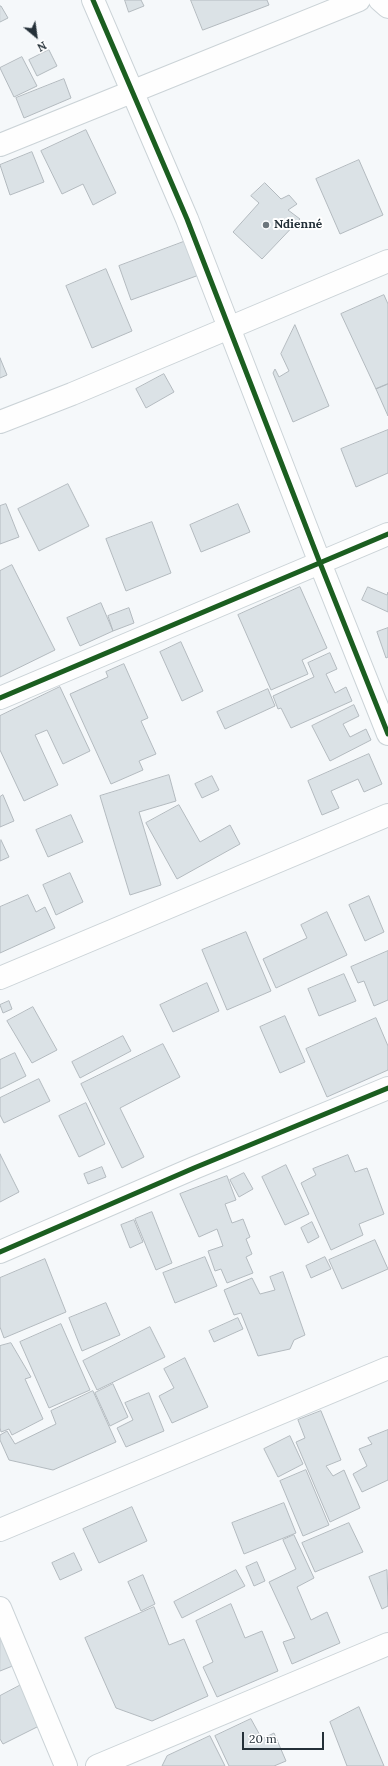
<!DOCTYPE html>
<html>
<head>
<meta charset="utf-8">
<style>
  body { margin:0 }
  #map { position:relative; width:388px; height:1766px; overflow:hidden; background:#f5f8fa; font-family:Lora,serif }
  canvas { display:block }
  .north { position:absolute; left:16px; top:16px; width:40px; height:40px; -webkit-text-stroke:3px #fff; paint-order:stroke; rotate:151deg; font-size:11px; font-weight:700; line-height:16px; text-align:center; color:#243038 }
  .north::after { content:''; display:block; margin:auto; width:14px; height:18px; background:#243038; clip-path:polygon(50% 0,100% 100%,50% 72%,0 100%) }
  .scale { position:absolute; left:242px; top:1732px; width:82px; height:18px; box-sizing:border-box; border:2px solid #243038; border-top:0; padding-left:5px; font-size:12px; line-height:14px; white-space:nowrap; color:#243038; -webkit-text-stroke:3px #fff; paint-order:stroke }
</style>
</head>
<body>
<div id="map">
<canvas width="388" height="1766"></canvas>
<div class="north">N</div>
<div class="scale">20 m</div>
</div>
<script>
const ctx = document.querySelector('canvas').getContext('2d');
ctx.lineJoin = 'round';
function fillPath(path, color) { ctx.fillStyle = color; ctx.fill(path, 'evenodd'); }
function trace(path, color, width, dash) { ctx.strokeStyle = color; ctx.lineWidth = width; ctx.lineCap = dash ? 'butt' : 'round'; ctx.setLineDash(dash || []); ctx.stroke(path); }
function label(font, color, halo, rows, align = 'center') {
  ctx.font = font + ' Lora,serif'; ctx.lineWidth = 4; ctx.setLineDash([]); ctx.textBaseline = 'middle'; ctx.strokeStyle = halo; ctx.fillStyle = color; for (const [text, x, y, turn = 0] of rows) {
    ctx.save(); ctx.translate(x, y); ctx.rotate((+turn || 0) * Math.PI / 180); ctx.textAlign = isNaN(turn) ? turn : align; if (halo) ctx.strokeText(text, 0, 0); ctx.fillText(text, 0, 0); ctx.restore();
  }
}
const building = new Path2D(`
  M125,0h16l3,6 -15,6z
  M191,0h76l2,5 -66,25z
  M0,6h1l7,12 -8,4z
  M49,50l8,16 -20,10 -8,-16z
  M22,57l15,29 -23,11 -14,-29z
  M64,79l7,19 -47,20 -8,-20z
  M86,130l30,63 -23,12 -10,-21 -21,10 -21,-43z
  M32,152l12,30 -34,13 -10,-30z
  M359,160l24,55 -43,19 -24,-55z
  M265,183l16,16 8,-4 8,9 -9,6 12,9 -38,40 -29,-27 26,-29 -8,-7z
  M186,241l13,34 -68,25 -12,-34z
  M106,269l26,62 -40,17 -26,-62z
  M384,295l4,9v80l-12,5 -35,-75z
  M295,325l34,81 -36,16 -20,-49 2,-4 4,8 10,-6 -8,-17z
  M0,358l7,17 -7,3z
  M164,374l10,18 -28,16 -10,-19z
  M388,384v32l-12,-27z
  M388,430v43l-32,14 -15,-38z
  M68,484l21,42 -50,25 -21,-42z
  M6,504l13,33 -19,7v-38z
  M238,504l12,28 -49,20 -11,-27z
  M152,522l19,51 -45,18 -20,-52z
  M12,565l43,85 -55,27v-106z
  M300,587l27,61 -25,12 6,14 -37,16 -33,-75z
  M368,587l19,8 1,-3v20l-26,-12z
  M101,603l12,28 -33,15 -13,-28z
  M129,608l5,15 -21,8 -5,-15z
  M388,628v29l-2,1 -9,-26z
  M181,642l22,49 -21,10 -22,-49z
  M330,653l7,16 -11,5 9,19 11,-6 6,14 -61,27 -10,-20 -3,1 -5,-13 41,-19 -6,-14z
  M124,664l24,54 -7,3 15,33 -17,7 4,9 -32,14 -41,-90 38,-17 -2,-5z
  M60,687l30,64 -27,13 -16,-34 -12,5 23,50 -34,16 -24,-51v-34z
  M268,689l7,17 -50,23 -8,-17z
  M354,705l5,11 -16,8 7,13 16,-8 5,11 -41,21 -18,-35z
  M369,754l13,30 -18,8 -6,-13 -27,12 8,17 -17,7 -14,-34z
  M169,775l7,26 -37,11 22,73 -31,10 -30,-99z
  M212,776l7,14 -17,8 -7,-14z
  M3,795l11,26 -14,6v-30z
  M179,805l21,37 30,-17 10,19 -63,35 -31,-56z
  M71,815l12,27 -35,15 -12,-27z
  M1,840l8,17 -9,4v-20z
  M70,873l13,29 -27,13 -13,-30z
  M28,895l8,17 9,-5 10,21 -55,25v-46z
  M369,896l15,36 -19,9 -16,-36z
  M327,912l20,43 -71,33 -13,-29 44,-21 -6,-13z
  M246,932l25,59 -44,19 -25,-60z
  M388,951v49l-14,6 -10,-25 -6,2 -7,-16z
  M344,974l12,27 -37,15 -11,-27z
  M207,983l12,28 -46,21 -13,-27z
  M9,1001l3,8 -9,4 -3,-8z
  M33,1007l24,43 -25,13 -25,-42z
  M285,1016l20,46 -25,11 -20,-46z
  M376,1018l12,28v24l-61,27 -21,-48z
  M123,1036l8,15 -51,27 -8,-16z
  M163,1044l17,33 -60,31 24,49 -22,11 -41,-84z
  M15,1053l11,23 -26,13v-29z
  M39,1079l11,22 -46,22 -4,-8v-17z
  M86,1103l19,41 -26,13 -20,-41z
  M0,1154l19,38 -19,10z
  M348,1155l7,17 12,-4 17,46 -25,10 4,11 -32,15 -30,-67 15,-8 -3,-6z
  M286,1165l23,49 -24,11 -23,-48z
  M102,1167l4,10 -18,7 -4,-10z
  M244,1173l9,16 -14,8 -9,-17z
  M227,1176l9,24 -11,4 7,19 11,-4 7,18 -4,2 6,15 -6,3 7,16 -26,10 -6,-14 -6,2 -7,-20 15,-5 -6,-17 -18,8 -19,-43z
  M152,1212l20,51 -16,7 -21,-51z
  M134,1220l9,22 -13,6 -9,-23z
  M312,1222l7,15 -11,6 -7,-15z
  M375,1240l13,29 -46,20 -13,-29z
  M205,1257l12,29 -42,17 -12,-30z
  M325,1257l6,12 -20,9 -5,-12z
  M45,1259l21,53 -62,26 -4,-11v-49z
  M283,1272l22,63 -11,5 -4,9 -32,7 -17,-43 -7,2 -10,-25 28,-12 8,16 15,-4 -5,-13z
  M106,1303l14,32 -38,16 -13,-33z
  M238,1318l5,11 -29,13 -5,-11z
  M61,1324l29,66 -41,18 -29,-66z
  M150,1327l15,30 -68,33 -14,-29z
  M11,1343l20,34 -6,2 18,40 -31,16 -3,-6 -8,3 -1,-4v-82z
  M185,1358l23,49 -36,16 -13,-27 15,-8 -10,-19z
  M113,1384l15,33 -18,9 -15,-33z
  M93,1391l23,51 -63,28 -44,-10 -9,-20v-5l7,-4 8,13 41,-20 -5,-13z
  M149,1393l15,38 -38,16 -9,-19 16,-8 -8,-17z
  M321,1411l20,49 -15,6 7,10 11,-6 16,38 -30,14 -34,-80 9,-4 -7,-18z
  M388,1430v50l-26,12 -9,-18 14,-8 -8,-17 13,-5 -4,-6z
  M290,1436l13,28 -25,13 -14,-28z
  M306,1470l23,55 -26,11 -23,-55z
  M284,1503l12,30 -52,21 -12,-31z
  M132,1507l15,34 -48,22 -16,-34z
  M349,1523l14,29 -48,20 -13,-29z
  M294,1535l20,43 -17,9 14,33 16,-8 13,31 -48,21 -9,-22 12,-4 -26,-56 27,-13 -13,-29z
  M74,1553l8,17 -22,10 -8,-17z
  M257,1562l8,19 -11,5 -8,-19z
  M236,1570l9,16 -63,32 -8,-16z
  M387,1570l1,36 -6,3 -13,-32z
  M143,1575l12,29 -14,7 -13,-29z
  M231,1604l14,34 17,-7 16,40 -61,26 -14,-30 10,-5 -17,-41z
  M154,1607l15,38 15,-6 24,57 -56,25 -36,-13 -31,-70z
  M0,1628l15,37 -15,6z
  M21,1685l20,40 -38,19 -3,-5v-43z
  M359,1707l25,59h-37l-17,-44z
  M251,1719l11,20 12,-6 12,28 -12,5h-45l-14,-30z
  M210,1736l15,30h-63l5,-10z`);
fillPath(building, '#dbe2e6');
trace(building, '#b3babf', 1);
const street = new Path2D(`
  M93,0l94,219 133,344 68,171
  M380,0l8,7
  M0,145l359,-145
  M0,422l72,-28 316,-133
  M0,698l388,-164
  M0,978l388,-163
  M0,1252l194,-84 194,-80
  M0,1530l388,-162
  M0,1608l66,158
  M97,1766l291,-122`);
trace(street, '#cbd3d7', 24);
trace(street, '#fefefe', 22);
trace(new Path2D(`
  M93,0l94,219 133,344 68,171
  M0,698l388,-164
  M0,1252l194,-84 194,-80`), '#1b5e20', 5);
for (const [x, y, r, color] of [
  [266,225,4,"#6d767c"]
]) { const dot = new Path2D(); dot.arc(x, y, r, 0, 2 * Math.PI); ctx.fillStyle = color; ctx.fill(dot); trace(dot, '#fff', 1.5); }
label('bold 12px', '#243038', '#fff', [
  ["Ndienné",274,225]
], 'left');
</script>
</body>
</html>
